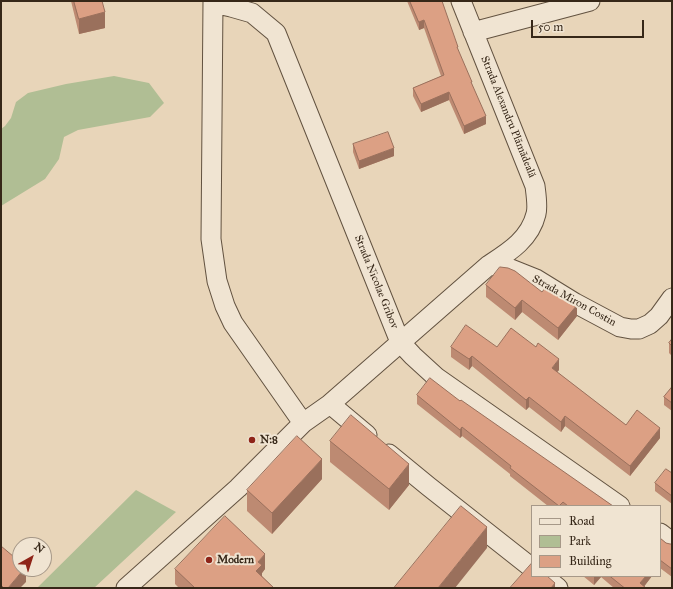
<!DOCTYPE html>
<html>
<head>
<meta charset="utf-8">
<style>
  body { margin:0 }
  #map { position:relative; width:673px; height:589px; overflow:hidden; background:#e8d5b9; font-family:"IM FELL Great Primer",serif }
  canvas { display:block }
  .frame { position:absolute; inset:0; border:2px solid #362718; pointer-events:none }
  .legend { position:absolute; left:531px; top:505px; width:130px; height:72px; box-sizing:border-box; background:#f0e4d2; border:1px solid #a69888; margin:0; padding:5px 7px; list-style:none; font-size:12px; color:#362718 }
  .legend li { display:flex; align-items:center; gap:8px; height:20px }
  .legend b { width:20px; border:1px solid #a69888 }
  .north { position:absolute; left:12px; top:537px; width:40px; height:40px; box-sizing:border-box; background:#f0e4d2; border:1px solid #a69888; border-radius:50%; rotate:39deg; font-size:11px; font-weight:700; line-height:16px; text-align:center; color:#362718 }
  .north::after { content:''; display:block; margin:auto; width:14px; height:18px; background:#8f2418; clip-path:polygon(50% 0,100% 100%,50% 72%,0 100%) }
  .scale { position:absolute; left:531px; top:20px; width:113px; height:18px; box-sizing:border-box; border:2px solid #362718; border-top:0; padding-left:5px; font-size:12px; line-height:14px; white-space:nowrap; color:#362718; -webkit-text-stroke:3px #f0e4d2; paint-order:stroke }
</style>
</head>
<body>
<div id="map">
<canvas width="673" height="589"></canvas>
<div class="frame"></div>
<ul class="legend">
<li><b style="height:5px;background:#f0e4d2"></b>Road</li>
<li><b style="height:11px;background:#b0be94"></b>Park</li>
<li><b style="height:11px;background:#dca084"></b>Building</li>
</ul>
<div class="north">N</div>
<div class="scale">50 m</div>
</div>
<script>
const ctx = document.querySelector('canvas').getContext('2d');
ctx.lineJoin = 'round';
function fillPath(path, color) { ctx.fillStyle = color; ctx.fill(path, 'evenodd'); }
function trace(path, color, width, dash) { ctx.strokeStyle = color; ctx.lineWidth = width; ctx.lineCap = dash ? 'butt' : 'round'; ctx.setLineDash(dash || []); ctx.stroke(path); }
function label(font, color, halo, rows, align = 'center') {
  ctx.font = font + ' "IM FELL Great Primer",serif'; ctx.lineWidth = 4; ctx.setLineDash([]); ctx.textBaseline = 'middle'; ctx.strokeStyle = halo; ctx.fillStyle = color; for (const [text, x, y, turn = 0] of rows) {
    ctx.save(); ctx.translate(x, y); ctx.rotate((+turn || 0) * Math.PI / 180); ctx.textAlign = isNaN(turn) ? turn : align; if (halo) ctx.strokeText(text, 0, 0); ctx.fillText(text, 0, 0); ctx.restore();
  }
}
fillPath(new Path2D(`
  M114,76l35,7 15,20 -14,14 -72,13 -14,7 -5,22 -14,20 -44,27v-77l4,-3 6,-8 5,-16 12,-9 38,-9z
  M136,490l40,22 -82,76h-57z`), '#b0be94');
const minor = new Path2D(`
  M213,3l18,4 21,6 24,20 124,309 13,14 23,21 184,129
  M473,32l117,-31
  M489,265l22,4 25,10 39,24 45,24 11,2h8l11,-5 9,-8 13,-18
  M330,404l37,31
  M303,423l27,-19 159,-139c20,-13 41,-26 47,-51 2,-7 0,-20 -1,-28l-74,-185
  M389,454l39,32 104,82
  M660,533l12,9
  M543,576l15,12
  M126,588l112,-100 65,-65 -70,-100 -8,-17 -8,-25 -6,-42 2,-238`);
trace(minor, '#625240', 21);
trace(minor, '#f0e4d2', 19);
fillPath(new Path2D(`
  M71,1h31l3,27 -26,6z
  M407,1h35l16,50 14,34 14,39 -22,10 -15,-34 -28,12 -8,-16v-8l28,-12 -17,-48 -5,2z
  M353,144l41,12 -35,13 -6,-17z
  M486,285l56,7 35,24 -19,24 -36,-28 -7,8 -29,-23z
  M672,339v17l-3,-3v-10z
  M451,347h46l62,23 -2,2 69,53 34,13 -30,38 -65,-50 -4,6 -32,-25 -3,3 -54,-44 -3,4 -18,-13z
  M672,387v24l-8,-6v-8z
  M417,395l43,6 153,105h-65l-38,-30v-2l-48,-38 -2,2 -43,-34z
  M330,441l79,44 -20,25 -59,-48z
  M672,473v31l-17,-13v-8z
  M322,479l-50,55 -25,-23v-21z
  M660,538l6,5 4,1h2v33l-12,-9z
  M175,569h90l-3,4v3l12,12h-95l-4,-4z
  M583,576h69l-8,10 2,2h-32l-13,-11 -7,8z`), '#bd8a72');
fillPath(new Path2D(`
  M105,12v16l-26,6v-15z
  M424,20v8l-5,2v-8z
  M449,92v8l-28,12v-8z
  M486,116v8l-22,10v-8z
  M394,148v8l-35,13v-8z
  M522,300v12l-7,8v-12z
  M577,305v11l-19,24v-12z
  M472,356v10l-3,4v-11z
  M559,359v11l-7,8v-10z
  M529,397v10l-3,3v-10z
  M565,416v10l-4,6v-10z
  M462,427v9l-2,2v-8z
  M660,428v10l-30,38v-10z
  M322,459v20l-50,55v-21z
  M409,464v21l-20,25v-21z
  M487,527v21l-32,40h-17z
  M265,554v15l-3,4v7l-6,-9 2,-9z
  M24,569h2v13l-6,6h-12z
  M594,576h7v1l-7,8z
  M646,576h6l-9,12 -3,-5z
  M555,583v5h-4z`), '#9a705c');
const building = new Path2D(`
  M74,1h28l3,11 -26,7z
  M410,1h32l16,46h-1l15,35h-1l15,34 -22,10 -15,-34 -28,12 -8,-16 31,-13 -20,-55 -5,2z
  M388,132l6,16 -35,13 -6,-17z
  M500,267l8,1 7,3 27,21 4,-5 31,18 -19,23 -36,-28 -7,8 -29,-23z
  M466,325l31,22 14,-19 25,19 2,-4 21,16 -7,9 74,57 11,-15 23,18 -30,38 -65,-50 -4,6 -32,-25 -3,3 -54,-44 -3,3 -18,-12z
  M672,339v7l-3,-3z
  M430,378l30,23 1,-1 152,106h-45l-5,-4 -4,4 -49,-38 1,-2 -49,-39 -2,3 -43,-35z
  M672,387v16l-8,-6z
  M351,415l58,49 -20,25 -59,-48z
  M297,436l25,23 -50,54 -25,-23z
  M666,469l6,4v23l-17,-13z
  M461,506l26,21 -49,61h-44z
  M225,516l40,38 -7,8 4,3 -6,6 18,17h-79l-20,-19z
  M660,538l6,5 4,1h2v25l-12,-9z
  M1,546l19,16v7h4l-16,19h-4l-3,-3z
  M532,563v13h15l8,7 -4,5h-41z
  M610,576h36l-6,7 6,5h-21z`);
fillPath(building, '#dca084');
trace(building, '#9a705c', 1);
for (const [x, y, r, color] of [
  [252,440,4,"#8f2418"],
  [209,560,4,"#8f2418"]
]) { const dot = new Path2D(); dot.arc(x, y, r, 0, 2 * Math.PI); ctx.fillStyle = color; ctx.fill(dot); trace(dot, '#f0e4d2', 1.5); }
label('11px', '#362718', '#f0e4d2', [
  ["Strada Alexandru Plămădeală",508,117,68],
  ["Strada Nicolae Gribov",376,282,68],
  ["Strada Miron Costin",574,301,29]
]);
label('bold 11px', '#362718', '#f0e4d2', [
  ["N:8",260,440],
  ["Modern",217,560]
], 'left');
</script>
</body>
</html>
